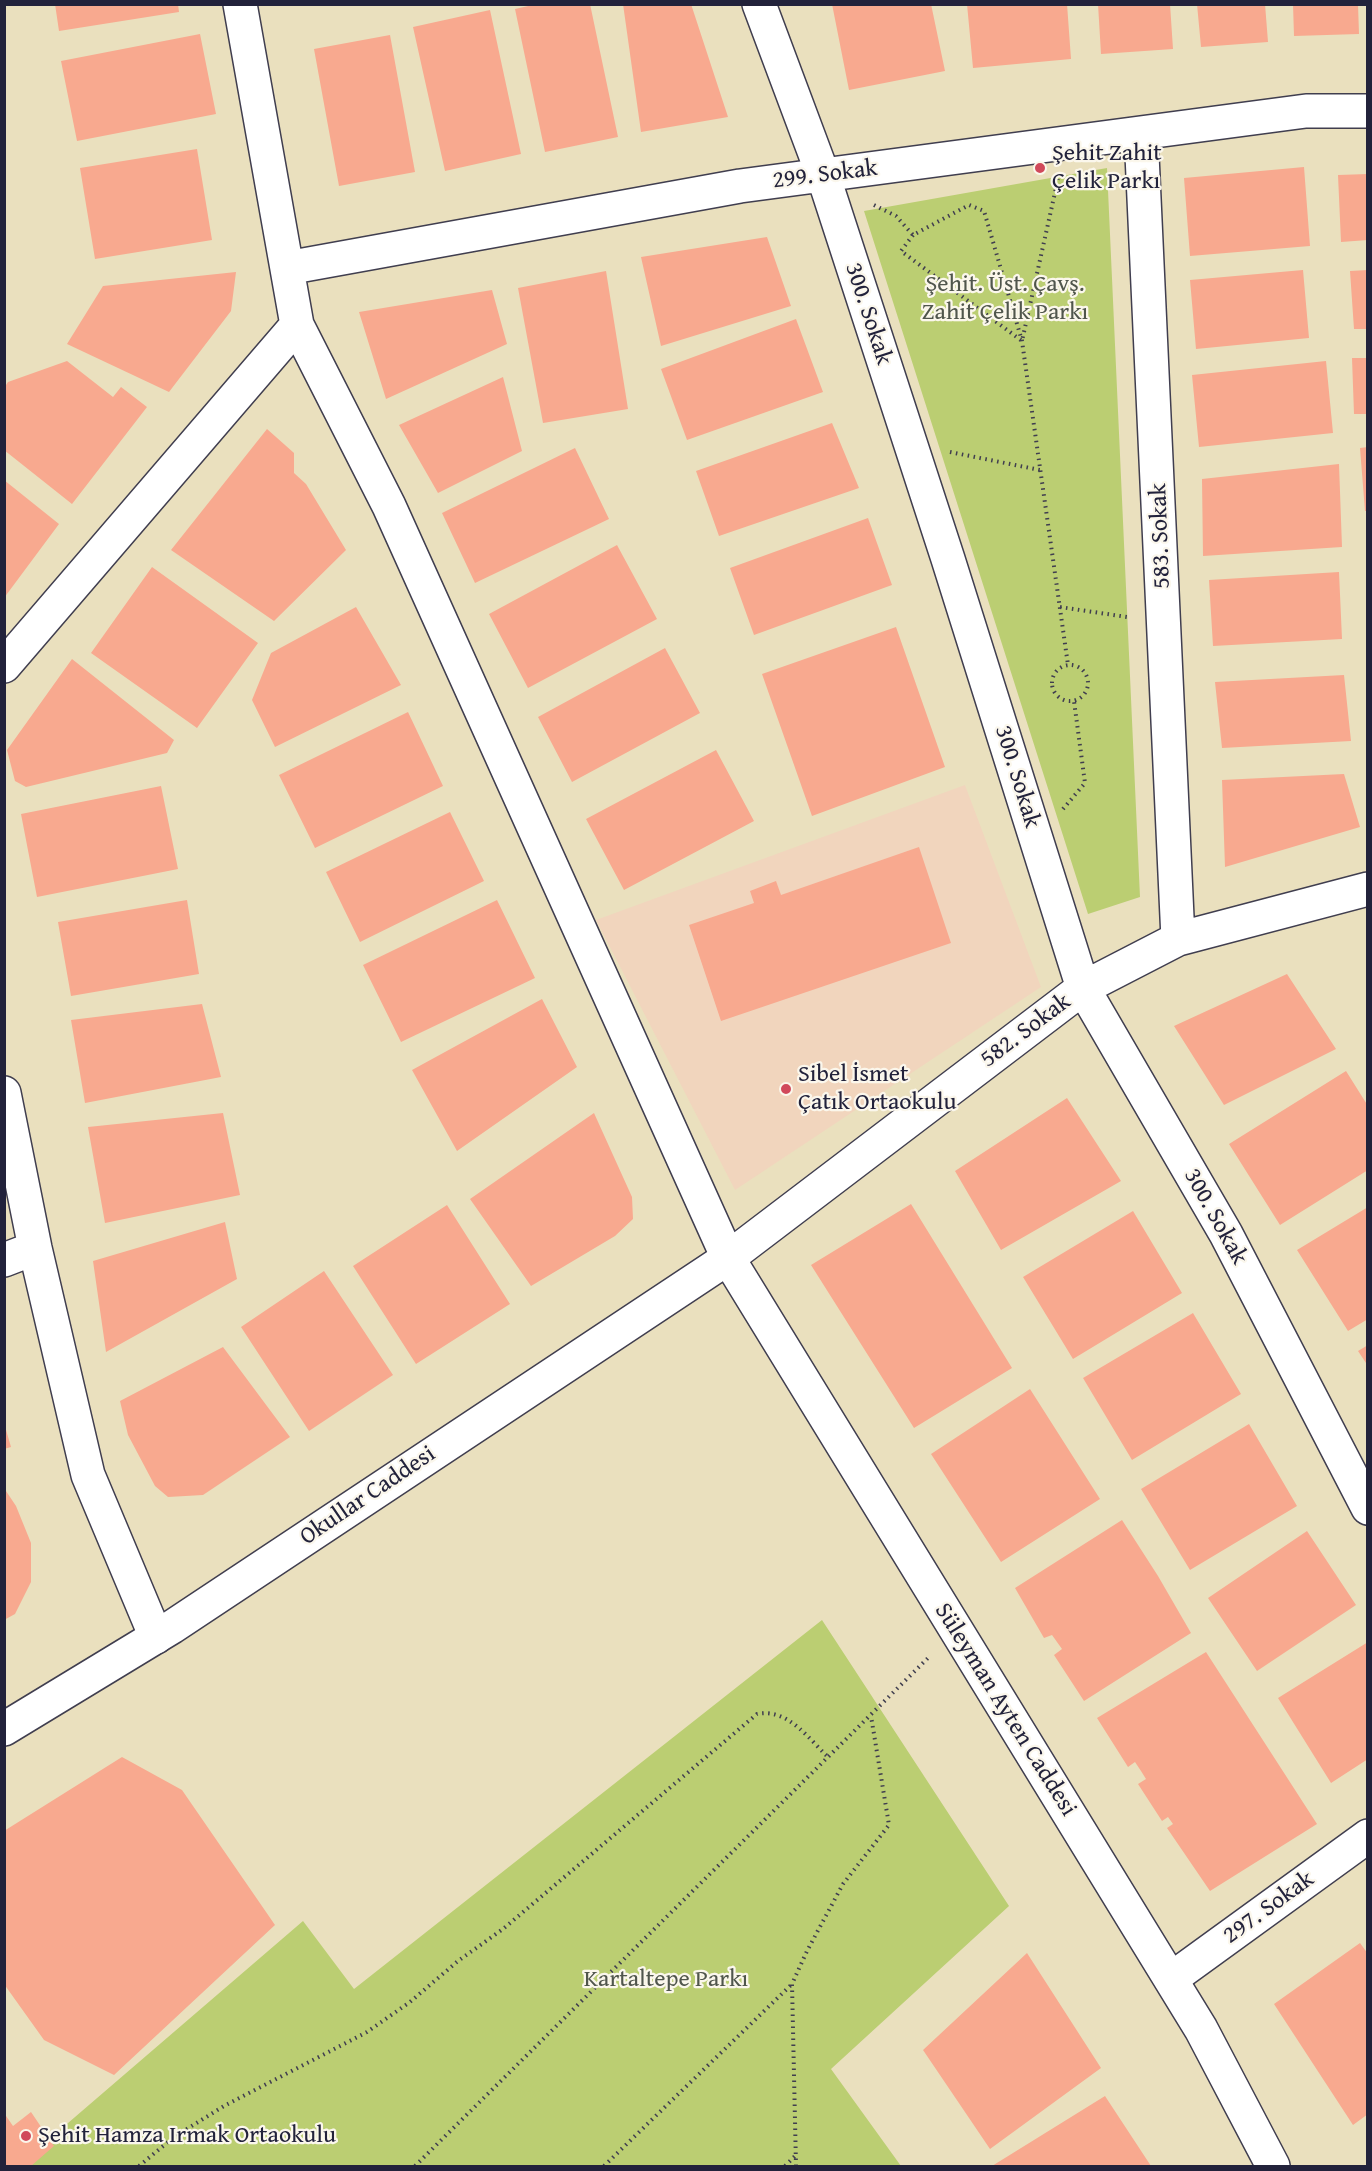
<!DOCTYPE html>
<html>
<head>
<meta charset="utf-8">
<style>
  body { margin:0 }
  #map { position:relative; width:1372px; height:2171px; overflow:hidden; background:#eae0be; font-family:"Gentium Book Plus",serif }
  canvas { display:block }
  .frame { position:absolute; inset:0; border:6px solid #22223b; pointer-events:none }
</style>
</head>
<body>
<div id="map">
<canvas width="1372" height="2171"></canvas>
<div class="frame"></div>
</div>
<script>
const ctx = document.querySelector('canvas').getContext('2d');
ctx.lineJoin = 'round';
function fillPath(path, color) { ctx.fillStyle = color; ctx.fill(path, 'evenodd'); }
function trace(path, color, width, dash) { ctx.strokeStyle = color; ctx.lineWidth = width; ctx.lineCap = dash ? 'butt' : 'round'; ctx.setLineDash(dash || []); ctx.stroke(path); }
function label(font, color, halo, rows, align = 'center') {
  ctx.font = font + ' "Gentium Book Plus",serif'; ctx.lineWidth = 4.5; ctx.setLineDash([]); ctx.textBaseline = 'middle'; ctx.strokeStyle = halo; ctx.fillStyle = color; for (const [text, x, y, turn = 0] of rows) {
    ctx.save(); ctx.translate(x, y); ctx.rotate((+turn || 0) * Math.PI / 180); ctx.textAlign = isNaN(turn) ? turn : align; if (halo) ctx.strokeText(text, 0, 0); ctx.fillText(text, 0, 0); ctx.restore();
  }
}
fillPath(new Path2D(`
  M965,785l76,202 -306,203 -139,-270z`), '#f1d5bd');
fillPath(new Path2D(`
  M1107,168l33,729 -52,17 -224,-703z
  M822,1620l187,286 -178,163 70,97h-883l285,-245 51,68z`), '#bbce72');
fillPath(new Path2D(`
  M55,4h123l1,8 -120,19z
  M537,4h53l28,133 -73,15 -30,-143z
  M623,4h68l37,113 -87,15z
  M832,4h99l14,67 -96,19z
  M967,4h100l4,55 -98,9z
  M1098,4h72l3,45 -72,5z
  M1197,4h68l3,38 -67,5z
  M1293,4h65l1,30 -65,2z
  M490,10l31,144 -76,17 -32,-144z
  M200,34l16,80 -139,27 -16,-80z
  M390,35l25,137 -76,14 -25,-137z
  M197,149l15,91 -117,19 -15,-91z
  M1304,167l6,79 -120,10 -6,-78z
  M1368,174v66l-27,2 -3,-67z
  M767,237l24,69 -130,40 -20,-89z
  M1303,270l6,68 -113,11 -6,-69z
  M1368,270v59h-14l-4,-58z
  M606,271l22,138 -85,14 -25,-135z
  M236,272l-5,39 -62,81 -102,-48 36,-58z
  M492,290l15,54 -121,55 -27,-87z
  M796,319l27,73 -136,48 -26,-71z
  M1352,358h16v56h-14z
  M67,361l46,36 8,-10 26,20 -75,97 -68,-54v-62l4,-6z
  M1326,361l7,72 -134,14 -7,-72z
  M503,377l19,74 -84,42 -39,-68z
  M832,423l27,65 -140,48 -23,-65z
  M267,429l27,24v20l12,11 40,66 -72,71 -103,-71z
  M1368,447v64h-3l-5,-63z
  M575,448l34,71 -134,64 -33,-70z
  M1339,464l3,83 -139,9 -1,-77z
  M4,480l55,44 -55,74z
  M868,518l24,67 -138,50 -24,-67z
  M617,545l40,74 -129,69 -39,-74z
  M152,567l106,76 -61,85 -106,-75z
  M1339,572l3,67 -129,7 -4,-66z
  M356,607l45,78 -126,62 -23,-47 19,-47z
  M896,627l49,140 -133,49 -50,-142z
  M665,648l35,65 -128,69 -34,-65z
  M72,659l102,81 -7,13 -141,34 -11,-6 -8,-31z
  M1344,675l7,66 -129,7 -7,-66z
  M408,712l35,74 -128,62 -36,-73z
  M716,750l38,71 -130,69 -38,-71z
  M1344,774l16,53 -135,40 -3,-87z
  M161,786l17,83 -141,28 -16,-83z
  M450,812l34,69 -124,61 -34,-70z
  M919,847l32,96 -230,78 -32,-96 65,-22 -4,-12 26,-10 5,14z
  M187,900l12,74 -128,22 -13,-74z
  M497,900l38,78 -134,64 -38,-77z
  M1287,974l49,75 -112,56 -50,-79z
  M542,999l35,68 -120,84 -45,-81z
  M202,1004l19,73 -136,26 -14,-83z
  M1346,1071l22,35v64l-88,55 -51,-81z
  M1067,1098l54,83 -120,69 -46,-79z
  M223,1113l17,82 -135,28 -17,-96z
  M594,1113l38,84 1,22 -18,17 -84,50 -61,-87z
  M911,1204l101,164 -98,60 -103,-163z
  M447,1205l63,99 -94,60 -63,-98z
  M1368,1207v112l-20,12 -51,-81z
  M1133,1211l49,82 -109,66 -50,-82z
  M225,1222l12,57 -131,73 -13,-91z
  M324,1271l69,104 -84,56 -68,-104z
  M1193,1313l48,81 -109,66 -49,-82z
  M1368,1345v21l-10,-15z
  M223,1347l67,90 -87,58 -35,2 -13,-11 -27,-51 -8,-34z
  M1030,1389l70,110 -99,63 -70,-108z
  M4,1423l7,24 -7,2z
  M1249,1424l48,82 -107,64 -49,-81z
  M4,1488l12,18 15,37v39l-16,32 -11,6z
  M1122,1520l36,56 33,57 -107,68 -30,-46 8,-6 -10,-14 -8,3 -29,-50z
  M1307,1531l49,74 -99,66 -49,-73z
  M1368,1642v117l-37,24 -53,-85z
  M1206,1652l111,172 -107,67 -43,-63 6,-4 -5,-7 -6,4 -24,-37 8,-5 -5,-8 -6,-9 -7,5 -31,-49z
  M122,1757l60,33 93,135 -161,150 -70,-35 -40,-56v-153z
  M1360,1943l8,11v160l-15,11 -79,-121z
  M1027,1953l74,115 -111,81 -67,-99z
  M1105,2096l46,70h-159z
  M31,2112l23,34 -23,20h-27v-53l9,13z`), '#f8a98f');
const minor = new Path2D(`
  M240,4l57,321 92,181 339,752 355,-270 95,-49 190,-50
  M759,4l64,171 125,384 135,429 143,246 142,274
  M1141,133l37,806
  M287,268l453,-82 566,-75h62
  M4,666l293,-341
  M4,1093l31,155 53,227 68,162
  M4,1260l31,-12
  M1171,1979l197,-143`);
const tertiary = new Path2D(`
  M4,1729l168,-102 556,-369 473,771 72,137`);
trace(minor, '#403e4f', 36);
trace(tertiary, '#403e4f', 36);
trace(new Path2D(`
  M874,205l22,11 17,19 56,-30 15,6 38,130 46,324
  M913,235l-12,16 121,90 36,-162
  M950,452l90,18
  M1060,607l67,10
  M1052 683a18 18 0 1 1 36 0a18 18 0 1 1-36 0Z
  M1063,809l22,-26 -11,-82
  M139,2166l35,-29 50,-31 143,-74 43,-30 48,-41 45,-32 254,-215c31,-6 51,24 71,43
  M415,2166l515,-510
  M604,2166l187,-181
  M785,2166l10,-10
  M796,2166l-4,-182 15,-33 36,-67 46,-59 -18,-109`), '#403e4f', 4, [1.5, 4.5]);
trace(minor, '#fff', 33);
trace(tertiary, '#fff', 33);
for (const [x, y, r, color] of [
  [1040,168,6,"#d1495b"],
  [786,1089,6,"#d1495b"],
  [26,2136,6,"#d1495b"]
]) { const dot = new Path2D(); dot.arc(x, y, r, 0, 2 * Math.PI); ctx.fillStyle = color; ctx.fill(dot); trace(dot, '#fbf7ec', 2); }
label('24px', '#22223b', '#fbf7ec', [
  ["Şehit Zahit",1052,154],
  ["Çelik Parkı",1052,182],
  ["Sibel İsmet",798,1075],
  ["Çatık Ortaokulu",798,1103],
  ["Şehit Hamza Irmak Ortaokulu",38,2136]
], 'left');
label('24px', '#22223b', '#fbf7ec', [
  ["299. Sokak",825,175,-7],
  ["300. Sokak",868,314,72],
  ["583. Sokak",1161,536,-92],
  ["300. Sokak",1017,777,73],
  ["582. Sokak",1026,1031,-37],
  ["300. Sokak",1215,1217,61],
  ["Okullar Caddesi",368,1496,-34],
  ["Süleyman Ayten Caddesi",1005,1710,58],
  ["297. Sokak",1269,1908,-36]
]);
label('24px', '#50564c', '#fbf7ec', [
  ["Şehit. Üst. Çavş.",1005,285],
  ["Zahit Çelik Parkı",1005,313],
  ["Kartaltepe Parkı",666,1980]
]);
</script>
</body>
</html>
